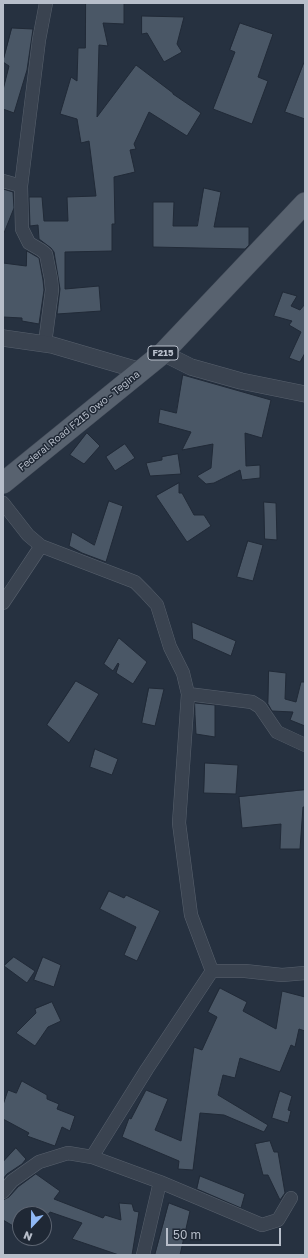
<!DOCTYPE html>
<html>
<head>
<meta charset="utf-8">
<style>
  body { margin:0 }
  #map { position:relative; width:308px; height:1258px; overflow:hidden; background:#263140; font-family:"Golos Text",sans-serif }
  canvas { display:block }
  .frame { position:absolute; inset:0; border:4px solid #b7beca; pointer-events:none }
  .north { position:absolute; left:12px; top:1206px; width:40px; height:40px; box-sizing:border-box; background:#1f2835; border:1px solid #5c6471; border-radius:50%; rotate:202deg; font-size:11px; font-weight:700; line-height:16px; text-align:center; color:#b7beca }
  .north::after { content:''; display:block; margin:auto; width:14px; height:18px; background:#90b9f6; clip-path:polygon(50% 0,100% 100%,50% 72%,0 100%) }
  .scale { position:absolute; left:166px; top:1228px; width:115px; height:18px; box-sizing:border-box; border:2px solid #b7beca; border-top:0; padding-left:5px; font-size:12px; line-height:14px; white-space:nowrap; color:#b7beca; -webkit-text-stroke:3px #1f2835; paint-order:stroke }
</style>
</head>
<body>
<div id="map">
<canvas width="308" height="1258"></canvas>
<div class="frame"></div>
<div class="north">N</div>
<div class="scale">50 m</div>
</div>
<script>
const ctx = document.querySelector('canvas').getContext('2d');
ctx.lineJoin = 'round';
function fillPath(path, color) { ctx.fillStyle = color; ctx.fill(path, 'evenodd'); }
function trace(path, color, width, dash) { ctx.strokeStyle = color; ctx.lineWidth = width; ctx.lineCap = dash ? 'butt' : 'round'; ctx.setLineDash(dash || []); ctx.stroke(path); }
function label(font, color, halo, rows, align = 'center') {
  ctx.font = font + ' "Golos Text",sans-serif'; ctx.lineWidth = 3; ctx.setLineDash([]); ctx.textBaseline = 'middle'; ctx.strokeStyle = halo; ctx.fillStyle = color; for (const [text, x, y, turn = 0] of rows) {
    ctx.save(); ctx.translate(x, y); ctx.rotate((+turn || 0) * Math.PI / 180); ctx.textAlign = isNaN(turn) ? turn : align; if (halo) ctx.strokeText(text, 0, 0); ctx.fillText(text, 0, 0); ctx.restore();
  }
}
const building = new Path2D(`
  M86,3h38v21l-21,-1 5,23 -9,-1 -2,72 39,-52 37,28v1l28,19 -14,23 -38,-24 -15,32 2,5 -6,1 5,22 -21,5 1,47h-3v27l-47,1v37l34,-3 2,25 -44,3 3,-25 -6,-37 -3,-4 -12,-9 -1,-14 -8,1 -1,-29h13l2,24h24l-1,-24 29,-1 -7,-55 -8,2 -4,-24 -17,-5 11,-37 6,4 1,-33h7z
  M142,16l42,1 -7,27 5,8 -18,10 -17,-29 -5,1z
  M240,23l33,11 -15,43 10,4 -16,43 -39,-15 22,-57 -5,-2z
  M12,28l21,1 -6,41 -13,43 -11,-4v-19l6,-24 -6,-4z
  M304,63h1v56l-20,-7z
  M204,188l17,4 -7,35h35v18l-4,4 -92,-2v-45h21l-1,24h24z
  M3,189l10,3 1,16 -10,25 -1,-1z
  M27,251l12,7 4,22 1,10 -5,34 -17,-3v-3l-19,-1v-54l23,3z
  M283,292l14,4 -6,10 9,4 5,-6v49l-5,9 -11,-4 12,-26 -12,-7 3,-4 -18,-5z
  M183,375l88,25 -9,38 -17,-5 1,33 14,-1v13l-18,2 -2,-10 -26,13 -8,1 -9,-8 14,-8 2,-24 -31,6 9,-18 -33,-9 2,-14 16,4z
  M87,433l13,13 -16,18 -14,-9z
  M125,444l10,14 -20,13 -9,-14z
  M178,454l3,20 -31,2 -4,-13 16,-3v-3z
  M179,483v10h3l12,22h10l7,11 -24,16 -31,-46z
  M109,501l14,5 -17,56 -24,-9 -13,-7 3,-14 22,13z
  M264,502l12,1 1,37 -12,-1z
  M248,541l15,4 -10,36 -16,-4z
  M192,622l44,19 -5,15 -38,-17z
  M119,638l28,24 -14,22 -17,-11 3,-9 -1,-1 -5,8 -9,-7z
  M269,671l17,2 -1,26 11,3 5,-20h4v44l-15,-6 3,-8 -21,-1 -4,-7z
  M76,681l23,13 -30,49 -22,-18z
  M149,688l15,1 -9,37 -13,-3z
  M195,703l20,2v32l-19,-3 -1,-19z
  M95,749l23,10 -6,16 -22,-8z
  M205,763l33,2 -2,29 -32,-1z
  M305,790v17h-2l-3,42h-20l1,-25 -39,4 -3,-31z
  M109,891l15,7 2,-3 34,16 -23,50 -13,-6 12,-28 -36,-18z
  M14,957l21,14 -8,12 -23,-17z
  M43,957l18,8 -7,22 -20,-7z
  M220,988l27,14 -4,9 33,18 6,-38 23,6v34l-6,-2 -4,18 -4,-2 -11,27 -40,-14 -5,20 -12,-3 -5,20 50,30 -4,7 -40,-17 -24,-2 -7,57 -15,-1 1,-8 -57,-24 7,-19 2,1 15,-29 22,9 -13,31 26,11 13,-94 8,3 15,-33 -9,-5z
  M52,1002l9,19 -13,6 -13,19 -19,-13 20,-20 -1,-4z
  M22,1081l25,14v4l12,5 -2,5 18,7 -5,15 -8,-4 -7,19 -28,-10 2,-3 -26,-14v-14l5,-15 8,3z
  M280,1091l12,5 -4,14 3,1 -3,12 -16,-5z
  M270,1141l4,11h4l7,41 -5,7 -12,-25h-5l-8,-31z
  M16,1148l10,11 -4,5 -15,10 -4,5v-17z
  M36,1174l24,17 -6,8 49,19 2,-3 16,5 -2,-17 13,1 2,7 5,1 -7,43h-13l-47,-16 10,-16 -32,-11 -1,2h-29v16l-17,-10v-20l6,-3 9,-10z
  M200,1176l45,18 -4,14 -44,-19z
  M169,1203l21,8 -10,44h-25z`);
fillPath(building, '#4a5766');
trace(building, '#212a37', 1);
const minor = new Path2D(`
  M3,181l18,5
  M45,343l7,-53 -1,-11 -5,-25 -5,-4 -12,-7 -7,-14 -1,-43 18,-146 7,-37
  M3,503l25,32 13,11 94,36 11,11 11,12 13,42 13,26 5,21 -9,129 12,92 21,56
  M3,603l38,-57
  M188,694l64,8 8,5 17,25 28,13
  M92,1157l55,-88 65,-98h33l37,4 23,-2
  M3,1192l9,-11 27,-19 29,-9 24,4 68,25 102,43 16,-5 13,-22
  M143,1255l17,-73`);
const tertiary = new Path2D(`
  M3,338l49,7 89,26
  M163,353l28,14 50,14 64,13`);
const primary = new Path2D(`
  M3,483l160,-130 142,-150`);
trace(minor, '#58616d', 14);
trace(tertiary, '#58616d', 17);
trace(primary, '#444c59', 22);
trace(minor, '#3a4350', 13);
trace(tertiary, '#3a4350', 16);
trace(primary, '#58626f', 21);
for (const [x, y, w] of [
  [163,353,30]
]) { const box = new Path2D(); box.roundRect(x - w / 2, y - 7, w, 14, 3); ctx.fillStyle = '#1f2835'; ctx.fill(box); trace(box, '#b7beca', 1); }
label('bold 9px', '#b7beca', null, [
  ["F215",163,353]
]);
label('10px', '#b7beca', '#1f2835', [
  ["Federal Road F215 Owo - Tegina",79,421,-39]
]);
</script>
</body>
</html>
